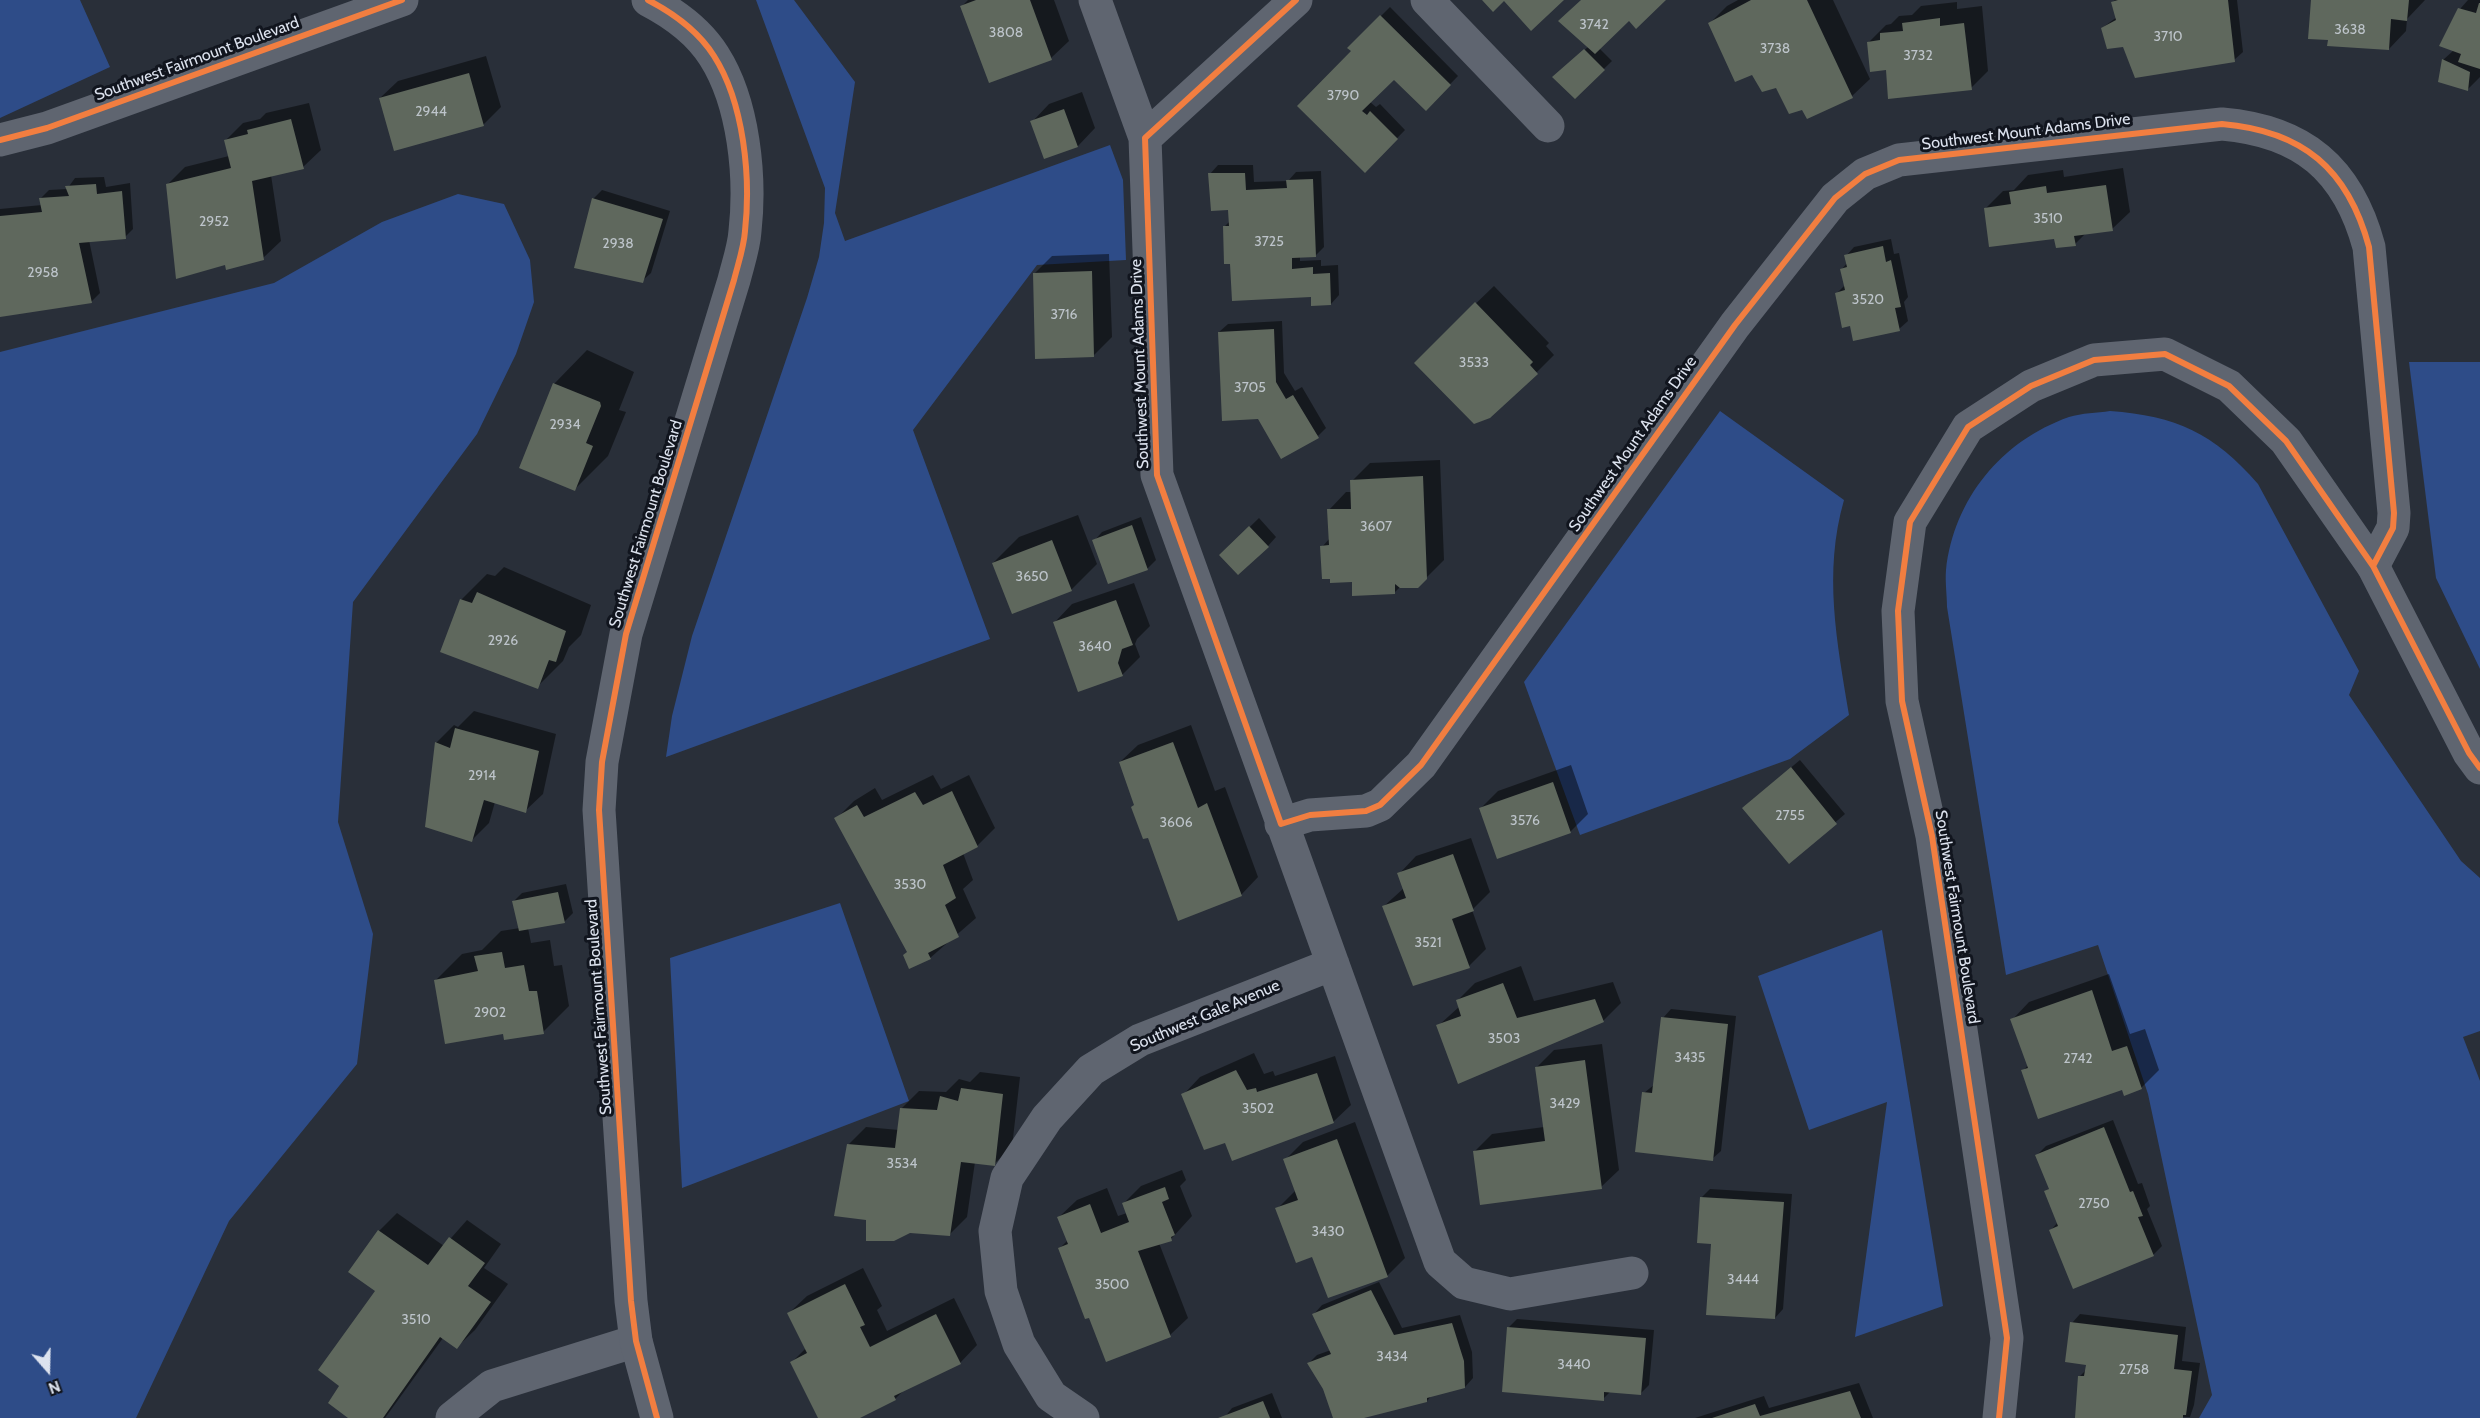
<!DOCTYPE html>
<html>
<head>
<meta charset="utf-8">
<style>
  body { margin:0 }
  #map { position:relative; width:2480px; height:1418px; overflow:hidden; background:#292f39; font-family:Cabin,sans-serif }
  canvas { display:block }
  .north { position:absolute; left:18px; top:1340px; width:60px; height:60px; -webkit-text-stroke:4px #11151e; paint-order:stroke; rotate:160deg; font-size:16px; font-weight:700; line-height:24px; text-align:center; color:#dce2ee }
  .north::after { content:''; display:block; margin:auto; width:21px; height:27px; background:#dce2ee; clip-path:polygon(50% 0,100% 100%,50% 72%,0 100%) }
</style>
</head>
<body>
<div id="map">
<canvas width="2480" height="1418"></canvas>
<div class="north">N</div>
</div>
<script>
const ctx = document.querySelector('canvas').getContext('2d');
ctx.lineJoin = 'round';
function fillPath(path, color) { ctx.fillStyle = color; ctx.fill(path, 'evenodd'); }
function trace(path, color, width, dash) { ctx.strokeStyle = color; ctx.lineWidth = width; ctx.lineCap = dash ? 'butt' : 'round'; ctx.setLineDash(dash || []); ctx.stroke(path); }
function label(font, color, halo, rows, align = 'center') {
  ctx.font = font + ' Cabin,sans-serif'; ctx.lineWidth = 6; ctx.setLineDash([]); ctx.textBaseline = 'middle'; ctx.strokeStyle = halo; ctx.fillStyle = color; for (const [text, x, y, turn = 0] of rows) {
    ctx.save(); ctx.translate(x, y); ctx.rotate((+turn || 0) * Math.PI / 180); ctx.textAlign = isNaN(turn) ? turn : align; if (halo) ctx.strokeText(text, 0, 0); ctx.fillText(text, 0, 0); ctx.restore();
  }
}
fillPath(new Path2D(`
  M0,0h80l30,67 -110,51z
  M756,0h38l61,82 -20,131 10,28 265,-96 13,35 3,80 -89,5 -124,165 77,209 -324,118 6,-41 20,-80 115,-338 12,-41 5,-34 1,-35z
  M458,194l46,10 26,56 4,42 -18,52 -39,80 -124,168 -15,220 35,112 -16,130 -128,157 -93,197h-136v-1066l274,-69 108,-61z
  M2409,362h71v307l-44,-91z
  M1720,411l124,89c-21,73 -7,142 5,215l-59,44 -210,76 -56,-153z
  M2110,411c66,5 104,22 148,73l101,187 -10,24 112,166 19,17v153l-17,6 17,44v337h-281l13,-23 -64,-301 -50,-149 -92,30 -59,-368c0,-12 -2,-25 -1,-37 8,-71 55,-129 123,-153 13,-4 28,-4 41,-6z
  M840,903l69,198 -227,87 -12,-230z
  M1882,930l61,376 -88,31 32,-235 -78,28 -51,-154z`), '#2e4c88');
fillPath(new Path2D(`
  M968,0h86l15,41 -18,17 -89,-52z
  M1583,0h81l-35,19 -30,29 13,13 -37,36 -12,-28 25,-22z
  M1738,0h95l37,79 -18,17 -44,21 -6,-8 -26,-23 -23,-13 -43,-50 17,-17z
  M2115,0h122l6,52 -9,8 -110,-15 -22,-17 15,-11 -4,-15z
  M2313,0h112l-18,19 -1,12 -17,18 -59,-11z
  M2468,0h12v77l-12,12 -25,-29 11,-10 6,-41z
  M1957,2v7l25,-3 6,65 -17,17 -84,-20 -18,-26 17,-17 5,-1 8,-8 13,-1 9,-9z
  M1390,7l68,69 -32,33 -32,-31 -24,24 6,5 4,-3 25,26 -40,41 -12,-120 -4,-3z
  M486,56l15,51 -18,18 -103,-27 18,-17z
  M1082,92l13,36 -17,18 -33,11 -13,-35 17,-18z
  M309,103l12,47 -18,17 -32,8 10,66 -18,17 -37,5 -59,-78 18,-18 44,-11 -4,-15 18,-18 17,-4 6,-6z
  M1218,165h35l1,17 34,-1 8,-9 25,-1 3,76 -9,9h-15v5l21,-1v6l17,-1 1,30 -8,9 -99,-42 -8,-35 6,-6 -1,-13 -19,-34z
  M2123,168l7,44 -18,17 -26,4 -11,11 -90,-35 18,-18 11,-1 14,-15 35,-5 1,7z
  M104,177l2,10 24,-4 3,46 -8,8 -36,3 11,53 -8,8 -92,15v-107l42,-4 -1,-7 8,-8 18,-1 8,-11z
  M602,190l68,21 -19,62 -9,8 -49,-82z
  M1891,239l3,15 5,-1 9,44 -4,5 4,19 -9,8 -48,-5 -15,-30 9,-9 -3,-16 5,-6 -1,-7 8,-9z
  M1109,254l3,83 -18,18 -60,-81 18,-18z
  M1494,286l55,57 -3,3 8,9 -17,17 -96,-35z
  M1282,321l2,52 11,18 7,-4 24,41 -8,8 -99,-104 9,-8z
  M587,350l47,22 -15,38 7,2 -18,44 -33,33 -21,-105z
  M1440,460l4,100 -26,26h-17l-6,6 -42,-11 -31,-34 8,-9 -1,-28 17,-18h6v-11l18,-18z
  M1078,515l19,49 -26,26 -78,-27 26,-26z
  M1141,517l15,43 -8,8 -39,14 -15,-41 8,-9z
  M1259,518l17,19 -8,9 -47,9z
  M504,567l87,38 -10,30 -12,12 -6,14 -26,26 -76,-87 26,-26 8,2z
  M1134,583l16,43 -13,13 -2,5 5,13 -18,18 -67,-53 17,-18z
  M474,711l82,23 -13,60 -18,17 -30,-9 -6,21 -17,17 -36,-97 18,-18 4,2z
  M1191,725l24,66 10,-4 33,90 -17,18 -92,-59 -29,-74 18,-17z
  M1800,760l45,54 -56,48 -37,-62z
  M1571,765l17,49 -18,18 -90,-23 18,-18z
  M933,775l8,14 28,-14 26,53 -18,18 -14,7 10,27 -10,9 13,29 -46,40 -21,-6 -73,-133 18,-18 21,-13 7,12z
  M1471,838l19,54 -18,18 14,39 -17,17 -86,-59 21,-19 -5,-14 17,-18z
  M566,884l7,29 -9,9 -36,6 3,15 19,-3 4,26 8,-1 7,41 -26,26 -38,1 -69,-53 26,-26 20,-4 19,-19 19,-3 -6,-27 8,-8z
  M1521,966l13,35 79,-19 8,21 -18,18 -165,5 22,-20 -3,-5 18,-18z
  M2109,974l21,60 15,-5 14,41 -18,18h-18l-100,-17 5,-6 -16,-45 17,-18z
  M1671,1009l65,7 -15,135 -9,8 -68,-66 11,-9 8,-66z
  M1602,1044l17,126 -18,17 -127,-35 18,-18 52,-7 -8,-59 18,-18z
  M1254,1053l10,21 9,-3 2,5 60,-20 16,49 -18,17 -107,19 -43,-46 17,-18z
  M980,1072l40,5 -8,70 -18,17 -19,-2 -8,55 -18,18 -81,-16 -20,-74 18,-18 33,3 3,-22 17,-17 27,1 13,-13 11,3z
  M2113,1120l25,64 4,-1 8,23 -3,3 15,37 -9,9 -102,-25 7,-8 -12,-31 4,-3 -13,-33 9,-9z
  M1355,1122l50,136 -18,18 -74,-21 -36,-46 18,-18 -10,-31 18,-18z
  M1182,1170l4,10 -6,6 12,30 -21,23 -12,4 29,75 -18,17 -110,-87 8,-8 -9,-23 18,-17 30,-12 11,28 9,-3 -3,-10 17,-17z
  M1710,1189l82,5 -9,115 -8,9 -73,-121z
  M397,1213l47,33 23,-26 34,24 -17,24 24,16 -33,46 -18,17 -14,-9 -58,80h-34l-10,-32 36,-96 -27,-18 29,-41z
  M863,1268l19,38 -5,4 10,21 67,-33 23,47 -17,18 -56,27 -9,9 -39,19h-36l-28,-56 14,-14 -17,-35 18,-17z
  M1379,1282l23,46 58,-13 12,37 1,26 -8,9 -33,8 -5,6 -67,17h-26l-9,-29 -16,-26 8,-8 14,-5 -17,-36 8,-9z
  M2080,1314l106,13 -4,34 18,2 -6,42 -4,12 -114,1 4,-42 7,-7 1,-6 -16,-40z
  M1517,1319l137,11 -5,55 -9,9 -29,-3 -8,8 -95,-71z
  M1859,1383l14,35h-178l69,-22 5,12z
  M1272,1393l10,25h-58l8,-10z`), '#0007');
fillPath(new Path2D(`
  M976,0h54l22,60 -63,23 -29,-77z
  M1482,0h82l-33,31 -27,-30 -11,11z
  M1581,0h85l-30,29 -7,-8 -34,33 -37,-33z
  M1751,0h56l46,98 -46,21 -5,-9 -13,4 -13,-26 -14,4 -10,-17 -17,7 -27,-59z
  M2118,0h110l7,62 -100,16 -12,-31 -16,2 -6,-21 15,-8 -5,-18z
  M2311,0h98l-2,21 -16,-2 -2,31 -62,-4 1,-6 -20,-1z
  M2479,3h1v66l-22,-7 3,-8 -22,-8 19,-38 18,5z
  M1380,15l71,70 -25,26 -32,-31 -32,31 5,4 3,-4 28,28 -33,34 -68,-67 54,-55 -4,-3z
  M1940,18v8l24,-3 8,67 -84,9 -2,-29 -16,2 -3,-30 13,-2v-7l23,-2 -1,-8z
  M1584,49l21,21 -30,29 -23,-22z
  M2442,59l28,13 -2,19 -30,-9z
  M469,73l15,53 -90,25 -15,-53z
  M1064,109l14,38 -34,12 -14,-38z
  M291,119l13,50 -52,12 12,79 -38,10 -1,-5 -49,14 -10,-95 65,-16 -7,-28 24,-6 -1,-4z
  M1208,173h37l1,17 41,-2 -1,-8 27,-1 3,78 -24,1v11l21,-2v7l17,-1 1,32 -20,1v-9l-79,4 -2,-37h-6l-1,-38h6l-1,-16 -17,1z
  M96,184l1,10 25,-3 4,48 -47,4 13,60 -92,14v-101l42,-4 -3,-14 30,-2 -4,-10z
  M2106,185l7,46 -39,5 2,10 -20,2 -2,-9 -65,8 -5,-39 27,-4 -2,-12 37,-6 1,7z
  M592,198l71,21 -20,64 -69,-15z
  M1883,246l3,16 5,-2 10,47 -6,1 5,23 -47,10 -3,-15 -8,2 -7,-35 10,-3 -5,-21 7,-2 -3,-12z
  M1092,271l2,86 -59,2 -2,-86z
  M1475,302l58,60 -3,3 8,9 -48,44 -16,6 -60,-61z
  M1274,329l2,53 10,17 7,-4 26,43 -38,21 -23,-40 -36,2 -4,-89z
  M553,383l47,19 1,4 -15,37 7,3 -18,45 -56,-23z
  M1423,476l4,103 -9,9h-18l-5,-4v10l-43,2v-14l-22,1v-4h-8l-2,-33 9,-1 -2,-36h24l-1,-29z
  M1132,525l16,45 -40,14 -16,-44z
  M1249,526l20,21 -31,28 -19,-20z
  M1052,540l20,51 -60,23 -20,-51z
  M477,592l89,39 -10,31 -7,-2 -11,29 -98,-37 20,-53 12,4z
  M1116,600l17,45 -11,4 -4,14 5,13 -45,16 -25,-70z
  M455,728l84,23 -13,62 -42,-13 -12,42 -47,-15 10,-85 15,6z
  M1173,742l25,66 9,-5 35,93 -64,25 -30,-83 -5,1 -12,-32 3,-2 -15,-43z
  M1791,767l46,57 -48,40 -47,-56z
  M1553,782l18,51 -74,26 -18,-51z
  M952,791l26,56 -35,18 13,33 -11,7 14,32 -31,16 3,6 -22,10 -6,-14 4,-3 -73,-134 23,-13 7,12 51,-25 8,13z
  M1453,854l21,57 -22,8 18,49 -57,18 -31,-80 24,-8 -9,-25z
  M558,892l7,31 -46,8 -7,-30z
  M502,952l3,16 19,-3 5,26h8l7,43 -40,6 -1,-6 -58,10 -11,-64 44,-9 -4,-15z
  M1503,983l14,35 78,-19 9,23 -146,62 -22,-59 25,-9 -5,-16z
  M2092,990l20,61 15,-5 15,43 -18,7 -2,-6 -84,29 -17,-49 7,-2 -18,-49z
  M1661,1017l67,7 -15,137 -78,-9 7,-60 10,1z
  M1585,1060l17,129 -122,16 -7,-54 72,-10 -10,-74z
  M1236,1070l11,20 9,-2 1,4 60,-19 17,50 -102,38 -7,-18 -21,7 -23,-56z
  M961,1088l42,6 -8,72 -34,-4 -11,74 -40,-3 -16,8h-28v-21l-32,-4 13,-72 48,4 5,-40 37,2 3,-14 18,5z
  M2104,1127l26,65 3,-1 10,25 -5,1 16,39 -81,33 -24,-59 9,-4 -14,-35 5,-2 -14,-34z
  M1337,1139l51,138 -60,21 -16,-41 -16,6 -21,-55 23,-8 -15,-41z
  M1165,1187l4,12 -7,3 13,33 -4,2 1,4 -34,10 33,86 -65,25 -17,-44 -4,1 -27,-71 10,-4 -11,-27 33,-13 11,29 28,-11 -7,-19z
  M1700,1197l84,5 -9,117 -69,-4 5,-71 -14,-1z
  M378,1230l50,35 21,-28 36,26 -17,23 23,16 -34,47 -17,-12 -57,81h-35l-20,-15 11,-17 -21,-16 57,-79 -27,-19z
  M845,1284l20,41 -5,2 10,20 66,-33 25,50 -67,32 2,4 -36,18h-42l-28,-56 17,-9 -20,-40z
  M1371,1290l23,45 58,-12 12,38 1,27 -38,10v4l-63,16h-31l-10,-29 -16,-26 24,-9 -19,-40z
  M2070,1322l108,13 -4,34 18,2 -6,44h-3v3h-108l3,-42h6l2,-11 -21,-3z
  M1507,1327l139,11 -5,57 -37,-3v9l-102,-9z
  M1850,1391l11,27h-149l43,-14 5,12z
  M1263,1401l7,17h-52z`), '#5f685d');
trace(new Path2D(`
  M1095,0l50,138 12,337 283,787 24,21 46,11 122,-21
  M1427,0l121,126
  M1145,138l151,-138
  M1281,824l29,-9 56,-4 14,-6 41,-40 314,-440 100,-127 30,-24 34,-14 323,-36c81,7 126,45 147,123l25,266 -1,15 -20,38
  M452,1418l40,-32 144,-45
  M1083,1418l-32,-22 -32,-52 -18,-53 -6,-60 12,-53 40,-60 44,-48 49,-30 193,-76`), '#5f6570', 33);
trace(new Path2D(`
  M648,0c25,13 51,32 66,56 30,47 37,121 31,175 -1,16 -7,33 -11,49l-108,354 -24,128 -3,48 32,491 5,40 21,77
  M0,140l47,-12 355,-128
  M1999,1418l8,-80 -75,-502 -30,-135 -4,-90 12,-89 58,-95 63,-41 63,-26 71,-6 64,32 57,55 87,125 96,187 11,15`), '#5f6570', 33);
trace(new Path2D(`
  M648,0c25,13 51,32 66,56 30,47 37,121 31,175 -1,16 -7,33 -11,49l-108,354 -24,128 -3,48 32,491 5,40 21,77
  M1296,0l-151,138 12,337 124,349 29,-9 56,-4 14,-6 41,-40 314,-440 100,-127 30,-24 34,-14 323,-36c81,7 126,45 147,123l25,266 -1,15 -20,38
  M0,140l47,-12 355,-128
  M1999,1418l8,-80 -75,-502 -30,-135 -4,-90 12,-89 58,-95 63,-41 63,-26 71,-6 64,32 57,55 87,125 96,187 11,15`), '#f27e40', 6);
label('14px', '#bdc4ca', null, [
  ["3742",1594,25],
  ["3638",2350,30],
  ["3808",1006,33],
  ["3710",2168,37],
  ["3738",1775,49],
  ["3732",1918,56],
  ["3790",1343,96],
  ["2944",431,112],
  ["3510",2048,219],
  ["2952",214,222],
  ["3725",1269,242],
  ["2938",618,244],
  ["2958",43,273],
  ["3520",1868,300],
  ["3716",1064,315],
  ["3533",1474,363],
  ["3705",1250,388],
  ["2934",565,425],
  ["3607",1376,527],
  ["3650",1032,577],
  ["2926",503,641],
  ["3640",1095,647],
  ["2914",482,776],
  ["2755",1790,816],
  ["3576",1525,821],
  ["3606",1176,823],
  ["3530",910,885],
  ["3521",1428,943],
  ["2902",490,1013],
  ["3503",1504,1039],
  ["3435",1690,1058],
  ["2742",2078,1059],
  ["3429",1565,1104],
  ["3502",1258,1109],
  ["3534",902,1164],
  ["2750",2094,1204],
  ["3430",1328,1232],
  ["3444",1743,1280],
  ["3500",1112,1285],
  ["3510",416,1320],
  ["3434",1392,1357],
  ["3440",1574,1365],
  ["2758",2134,1370]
]);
label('16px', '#dce2ee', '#11151e', [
  ["Southwest Fairmount Boulevard",197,59,-20],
  ["Southwest Mount Adams Drive",2026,132,-7],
  ["Southwest Mount Adams Drive",1140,364,-92],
  ["Southwest Mount Adams Drive",1633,444,-55],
  ["Southwest Fairmount Boulevard",646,524,-73],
  ["Southwest Fairmount Boulevard",1957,917,81],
  ["Southwest Fairmount Boulevard",599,1007,-94],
  ["Southwest Gale Avenue",1205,1016,-23]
]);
</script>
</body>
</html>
